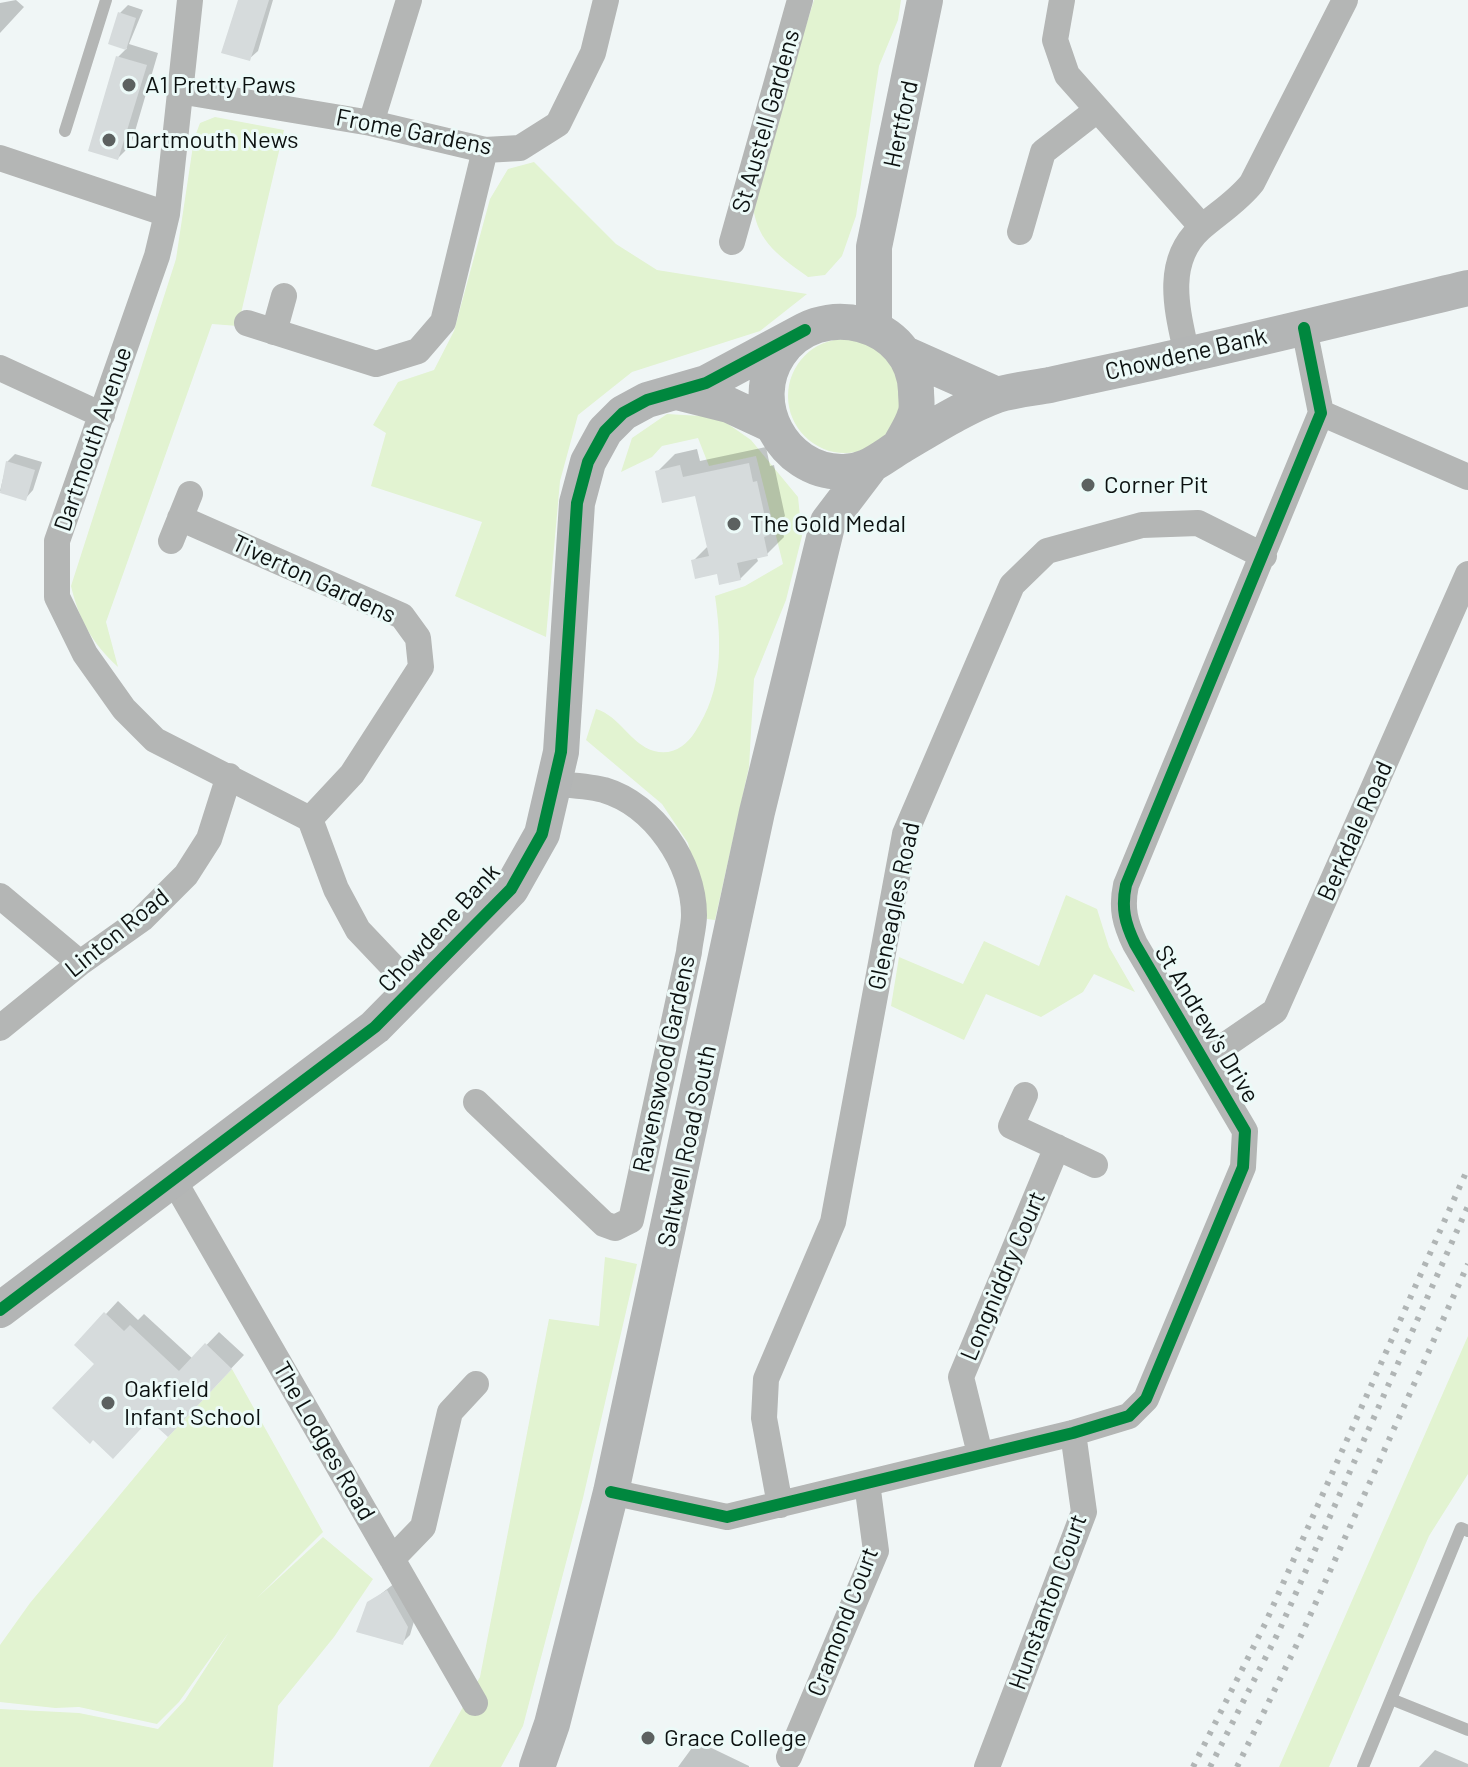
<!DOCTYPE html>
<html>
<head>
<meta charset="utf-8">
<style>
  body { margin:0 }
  canvas { display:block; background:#f0f6f6 }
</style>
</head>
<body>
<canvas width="1468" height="1767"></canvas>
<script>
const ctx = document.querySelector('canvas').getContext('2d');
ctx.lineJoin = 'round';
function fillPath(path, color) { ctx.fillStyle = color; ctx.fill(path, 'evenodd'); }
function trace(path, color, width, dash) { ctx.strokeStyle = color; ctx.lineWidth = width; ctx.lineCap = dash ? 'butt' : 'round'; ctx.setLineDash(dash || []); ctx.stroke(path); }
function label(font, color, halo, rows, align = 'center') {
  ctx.font = font + ' Barlow,sans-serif'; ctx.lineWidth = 6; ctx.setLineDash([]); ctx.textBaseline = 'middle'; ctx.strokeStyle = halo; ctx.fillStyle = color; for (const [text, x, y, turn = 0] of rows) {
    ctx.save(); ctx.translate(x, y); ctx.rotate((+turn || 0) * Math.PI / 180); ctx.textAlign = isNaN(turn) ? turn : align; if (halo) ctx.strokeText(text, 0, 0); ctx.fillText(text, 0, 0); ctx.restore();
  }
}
fillPath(new Path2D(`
  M814,0h87l-3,20 -19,46 -23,150 -14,40 -17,19 -17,2c-33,-24 -53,-37 -56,-79z
  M215,117l69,13 -46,196 -26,-2 -106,298 12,45c-26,-24 -39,-47 -47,-81l105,-327 18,-120 6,-16z
  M534,162l82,82 41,26 150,24 -47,37 -128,41 -54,43 -18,66 -14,156 -91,-41 27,-74 -111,-36 15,-53 -13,-8 25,-43 36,-12 20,-39 36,-132 18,-30z
  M788 396a57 57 0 1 1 114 0a57 57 0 1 1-114 0Z
  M667,414l51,3 33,23 47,57 4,39 -16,64 -32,79 -5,88 -34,153 -8,-1 -19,-76 -26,-39 -76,-64 10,-31c24,7 34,35 58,42 18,5 32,-5 41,-19 28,-42 27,-88 20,-136l30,-10 38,-22 -27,-108 -47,10 -11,-28 -36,8 -10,11 -31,15 11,-34z
  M1066,895l31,14 12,38 26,45 -41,-18 -11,18 -42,25 -55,-23 -22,46 -73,-34 8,-49 64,27 21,-43 55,25z
  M605,1257l32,7 -54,234 -60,228 -22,41h-72l51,-90 69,-358 50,7z
  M1468,1336v138l-39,62 -100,231h-50z
  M232,1369l91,163 -66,66 66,-61 50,42 -39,58 -56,69 -5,61h-273v-58l79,4 79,16 27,-29 44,-68 -50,70 -22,22 -78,-17 -24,1 -55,-6v-57l30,-42 138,-166z`), '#e2f3d1');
fillPath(new Path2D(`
  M16,0l8,7 -24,26v-30z
  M241,0h32l-15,51 -9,8z
  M128,5l15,5 -14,34 29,9 -27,92 -13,13v-101l9,-9 -17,-5 10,-30z
  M766,447l4,19 4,-1 11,51 -5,5 4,16 -17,17 -11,2 2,5 -18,18 -47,-18 15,-15 -11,-53 -39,-22 17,-17 22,-5 3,12z
  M15,454l27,8 -9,28 -8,9 -25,-8 7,-29z
  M118,1301l20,19 6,-6 49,45 26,-27 25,23 -64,67 -84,-58 10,-50z
  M395,1583l20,35 -5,17 -8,8 -33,-40z
  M697,1741l52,25v1h-71z
  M1435,1750l33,14v3h-49z`), '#0003');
fillPath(new Path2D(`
  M238,0h31l-19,61 -29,-8z
  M118,12l18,6 -10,32 -18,-6z
  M116,56l31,9 -29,95 -30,-9z
  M6,461l29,9 -9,31 -26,-8z
  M749,463l4,19 4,-1 12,54 -5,2 4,19 -31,7 4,17 -22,5 -2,-11 -22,5 -4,-19 18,-4 -14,-60 -33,7 -7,-32 25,-6 3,12z
  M104,1312l20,19 6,-6 49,46 26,-28 27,26 -64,68 -19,-17 -36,39 -20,-19 -3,4 -38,-36 42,-44 -20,-19z
  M387,1590l21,37 -5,18 -47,-13 11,-30z`), '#d6dbdc');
trace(new Path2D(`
  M65,131l41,-131
  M1468,1531l-7,-3 -70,171 77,31
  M1363,1767l28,-68`), '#b4b6b5', 12);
trace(new Path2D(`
  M190,0l-23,214 -10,42 -100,285v56l28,57 39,55 31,31 155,79 26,70 22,41 57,60
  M1062,0l-7,40 12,35 135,152
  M179,91l192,32 114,27 35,-2 38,-24 35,-71 13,-53
  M371,123l38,-123
  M0,158l167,56
  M1020,232l23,-80 54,-42
  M732,242l68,-242
  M247,323l129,41 42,-13 25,-29 42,-172
  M274,332l10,-36
  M1187,355c-9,-42 -24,-92 13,-126 18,-16 37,-27 52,-46l93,-183
  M0,368l102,47
  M1321,413l147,64
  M180,518l222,98 16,22 3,29 -69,107 -42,45
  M171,541l19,-47
  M0,896l80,67
  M0,1028l80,-65 62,-44 44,-44 23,-36 20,-63
  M1205,1059l70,-48 193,-437
  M1025,1095l-14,31 84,39
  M476,1102l128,122 11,4 16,-8 58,-268c1,-12 5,-25 5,-37 0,-52 -40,-110 -90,-125 -16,-4 -34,-5 -50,-6
  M173,1179l302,524
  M980,1454l-19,-77 96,-230
  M611,1492l116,25 346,-84 56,-17 17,-17 97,-232 2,-36 -110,-187c-10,-21 -14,-36 -9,-59l195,-472 -17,-85
  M780,1505l-16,-87 2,-39 67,-157 72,-388 107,-249 35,-34 95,-26 56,-2 66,33
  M392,1559l31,-32 27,-115 26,-28
  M789,1757l87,-206 -9,-68
  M987,1767l97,-255 -11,-79`), '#b4b6b5', 26);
trace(new Path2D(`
  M874,327v-80l51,-247
  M905,354l92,41
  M681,393l48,12 43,20
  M899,447c5,-10 13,-21 16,-32 3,-7 1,-16 1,-24 -2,-70 -98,-95 -137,-37 -33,49 4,117 62,118 25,1 40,-14 60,-26 29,-17 63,-39 96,-51 16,-5 36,-7 53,-10 39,-9 79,-17 118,-26 100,-22 200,-47 300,-71
  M0,1310l375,-283 136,-138 31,-55 19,-82 16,-249 11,-41 17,-31 18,-18 24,-13 59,-17 99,-53
  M537,1767l15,-43 59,-232 146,-680 71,-290 41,-54`), '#b3b5b5', 36);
trace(new Path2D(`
  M1193,1767l72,-143 203,-456
  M1210,1767l69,-136 189,-425
  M1237,1767l62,-127 169,-376`), '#b0b5b5', 6, [4, 8]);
trace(new Path2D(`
  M0,1310l375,-283 136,-138 31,-55 19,-82 16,-249 11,-41 17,-31 18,-18 24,-13 59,-17 99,-53
  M611,1492l116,25 346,-84 56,-17 17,-17 97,-232 2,-36 -110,-187c-10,-21 -14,-36 -9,-59l195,-472 -17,-85`), '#00873e', 12);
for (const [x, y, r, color] of [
  [129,85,8,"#5c6160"],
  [109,140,8,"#5c6160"],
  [1088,485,8,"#5c6160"],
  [734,524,8,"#5c6160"],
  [108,1403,8,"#5c6160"],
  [648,1738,8,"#5c6160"]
]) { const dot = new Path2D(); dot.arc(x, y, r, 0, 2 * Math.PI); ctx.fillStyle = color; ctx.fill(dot); trace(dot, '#ecfaf8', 3); }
label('24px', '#0c1110', '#ecfaf8', [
  ["A1 Pretty Paws",145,85],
  ["Dartmouth News",125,140],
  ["Corner Pit",1104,485],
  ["The Gold Medal",750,524],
  ["Oakfield",124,1389],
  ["Infant School",124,1417],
  ["Grace College",664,1738]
], 'left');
label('24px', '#0c1110', '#ecfaf8', [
  ["St Austell Gardens",766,121,-74],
  ["Hertford",901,124,-78],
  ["Frome Gardens",414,132,11],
  ["Chowdene Bank",1186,354,-13],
  ["Dartmouth Avenue",93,439,-71],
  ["Tiverton Gardens",314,579,25],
  ["Berkdale Road",1355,831,-66],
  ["Gleneagles Road",894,906,-78],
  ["Chowdene Bank",439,928,-47],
  ["Linton Road",117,933,-39],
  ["St Andrew's Drive",1207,1024,59],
  ["Ravenswood Gardens",664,1064,-78],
  ["Saltwell Road South",687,1146,-78],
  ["Longniddry Court",1003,1276,-67],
  ["The Lodges Road",324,1441,60],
  ["Hunstanton Court",1048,1602,-70],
  ["Cramond Court",843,1622,-69]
]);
</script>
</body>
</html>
